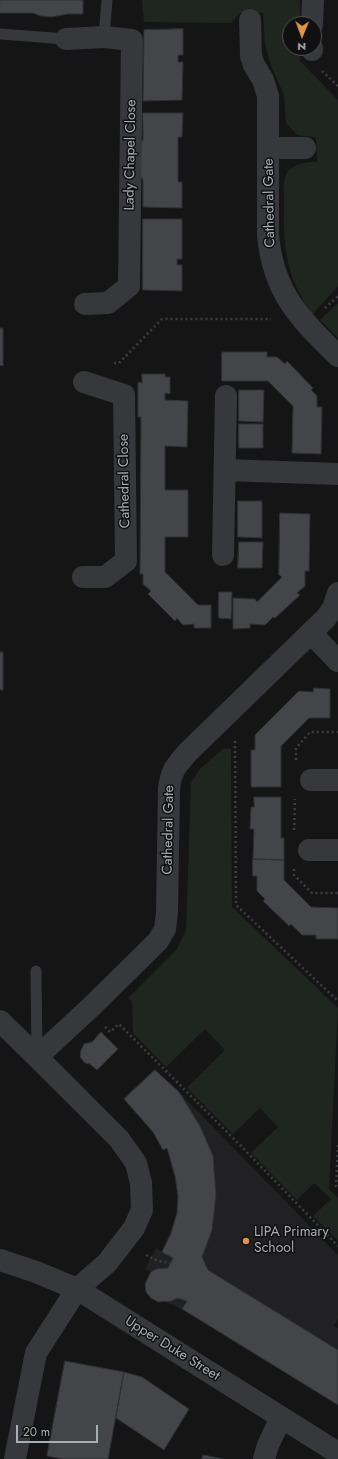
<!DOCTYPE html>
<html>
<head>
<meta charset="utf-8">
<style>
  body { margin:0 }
  #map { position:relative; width:338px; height:1459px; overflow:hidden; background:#151516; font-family:Jost,sans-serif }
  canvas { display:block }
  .north { position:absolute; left:282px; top:16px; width:40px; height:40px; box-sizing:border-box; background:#101011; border:1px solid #4d4f53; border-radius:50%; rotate:181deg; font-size:11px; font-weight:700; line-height:16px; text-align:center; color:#a8aeb5 }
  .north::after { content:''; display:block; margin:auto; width:14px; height:18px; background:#e09444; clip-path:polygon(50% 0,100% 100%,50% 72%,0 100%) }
  .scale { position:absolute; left:16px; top:1425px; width:82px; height:18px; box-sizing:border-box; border:2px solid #a8aeb5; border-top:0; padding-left:5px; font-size:12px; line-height:14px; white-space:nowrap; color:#a8aeb5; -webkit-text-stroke:3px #101011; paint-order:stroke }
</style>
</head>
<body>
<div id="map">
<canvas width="338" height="1459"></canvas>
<div class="north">N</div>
<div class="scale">20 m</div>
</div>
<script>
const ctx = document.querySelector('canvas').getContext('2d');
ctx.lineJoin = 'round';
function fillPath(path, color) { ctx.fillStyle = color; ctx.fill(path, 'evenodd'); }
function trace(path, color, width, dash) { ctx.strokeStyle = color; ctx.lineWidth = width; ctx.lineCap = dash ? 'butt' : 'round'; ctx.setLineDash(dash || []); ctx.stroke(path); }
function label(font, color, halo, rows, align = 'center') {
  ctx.font = font + ' Jost,sans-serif'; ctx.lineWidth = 3; ctx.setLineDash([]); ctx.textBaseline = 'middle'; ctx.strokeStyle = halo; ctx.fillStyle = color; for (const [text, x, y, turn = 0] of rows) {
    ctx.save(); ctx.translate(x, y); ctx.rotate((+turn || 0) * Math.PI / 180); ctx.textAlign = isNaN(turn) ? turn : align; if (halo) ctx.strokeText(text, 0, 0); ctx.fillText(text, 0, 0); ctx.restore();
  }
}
fillPath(new Path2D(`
  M155,1070l24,22 159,163v64l-4,7 4,2v77l-156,-96 -17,-7h-7l-7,-4 -6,-14 6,-12 -6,-3 11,-21 6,4 9,-19 6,-20 1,-17 -3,-20 -8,-27 -4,1 -10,-18 -29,-33z`), '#212123');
fillPath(new Path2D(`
  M142,0h158v24h-10v24h10v13l38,39v186l-26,29c-10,-16 -20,-34 -24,-53 -5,-20 -4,-41 -4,-61 0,-9 -2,-22 4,-30 7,-8 19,-9 29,-9l-1,-25 -14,-1 -6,-2 -10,-11 -2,-28 -13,-30 -6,-20 -2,-32h-23l-9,10 -87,-1z
  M338,303v35l-18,-18z
  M224,748l7,1 1,158 106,101 -9,181 9,9v43l-25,-25 18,-17 -17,-16 -17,17 -46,-47 27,-26 -18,-19 -27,26 -46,-46 38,-38 -20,-21 -39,38 -33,-34 -1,-31 -4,-4 49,-49 9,-19 5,-147 9,-14z`), '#1f261f');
const building = new Path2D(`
  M0,0h83v14h-15l-17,3 -10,-1 -8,-3h-33z
  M183,29v26h-5v7h5l-1,38 -39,1 1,-71z
  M143,113h40l-1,24h-4v45h4v26l-39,-1v-26l-4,-10 2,-27 2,-5z
  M143,219h39v40h-5v6h5v26l-39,-1z
  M0,328h3v38l-3,-1z
  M222,352h45v5h10l8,7 2,-3 26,27 -2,2 6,6v11h5l-1,47 -29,-1 1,-47 -25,-25h-46z
  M142,374h23v3h5v17l-5,-1v7l23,1 -1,46 -22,-1v44h23v47h-23v35l33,33h13v23h-17v-4l-11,1 -6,-7 -2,3 -27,-27 3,-3 -8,-7v-10h-3l1,-157h-3v-35l4,1z
  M239,390h25l-1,32 -24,-1z
  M239,424h24v24h-24z
  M238,501h24v37l-24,-1z
  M280,513l30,1 -1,57h-4v15l-8,7 3,2 -25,23 -2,-1 -8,8 -15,-1v4l-17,1v-31l22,1 2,3 25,-25 -3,-2z
  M239,542h24l-1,26h-24z
  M219,592h13l-1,27 -12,-1z
  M0,652h3v38h-3z
  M314,688l16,1v29h-21l-28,28v41h-30v-37h4v-15l44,-44 14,1z
  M254,797h27v41h3v22l-31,-1 1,-30h-4l1,-22h3z
  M253,859l31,1v20l27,27 27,1v31h-22v-4h-14l-11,-11 -2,2 -26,-25 2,-2 -8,-8v-15h-4z
  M101,1032l17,17 -21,21 -7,-6 -5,-1 -5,-6 1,-7 3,-6 8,-2z
  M155,1070l24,22 21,34 13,30 3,39 -4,35 -10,27 6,13 130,80v55l-156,-96 5,-8 -10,-3 -5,3 -14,1 -7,-4 -5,-6 -1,-8 6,-12 5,-3 12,-1 5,-10 -11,-6 9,-19 6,-20 1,-17 -3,-20 -8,-28 -4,2 -10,-18 -29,-33z
  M65,1361l59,11 -16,87h-45l-16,-3z
  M124,1372l18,5 47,32 -25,41 -48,-32z
  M203,1455l21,4h-22z`);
fillPath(building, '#444549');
trace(building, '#2f3032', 1);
trace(new Path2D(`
  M322,71l16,15
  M325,308l13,-12
  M114,363h5l43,-44h109
  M235,741l1,164 102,96
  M296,760v-12l14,-16h28
  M294,830l1,-31
  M294,869v6l18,18h26
  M105,1027l5,5 9,-8 122,122 97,100
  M338,1145l-2,41 2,2
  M146,1255l12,6 12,2`), '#3c3f42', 2.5, [2, 3]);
trace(new Path2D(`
  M0,34l66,5
  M104,37l3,-37
  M36,971l1,85`), '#36383b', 11);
trace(new Path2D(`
  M250,20l1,36 3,9 9,15 5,16v139c5,57 31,83 70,121
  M312,24l1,-24
  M66,39l38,-2 28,3 -3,246 -21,17 -23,1
  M312,50v-2
  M269,148h36
  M225,470l113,4
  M223,555l3,-159
  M83,577h22l21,-16 -2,-166 -40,-13
  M311,633l27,28
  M311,780h27
  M309,850h29
  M0,1021l37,36 82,82 17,24 5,20 1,27 -8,18 -27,35 -30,26
  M37,1057l55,-51 66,-65 7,-12 2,-16 2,-124c2,-19 7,-23 19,-37l138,-134 7,-10 5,-15
  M264,1459l4,-14 13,-27`), '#36383b', 22);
trace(new Path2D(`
  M0,1260l36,12 41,17 261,164
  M15,1459l21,-106 41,-64`), '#36383b', 22);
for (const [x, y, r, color] of [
  [246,1241,4,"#e09444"]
]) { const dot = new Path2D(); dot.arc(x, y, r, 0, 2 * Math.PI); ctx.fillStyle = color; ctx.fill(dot); trace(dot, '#101011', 1.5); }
label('14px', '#a8aeb5', '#101011', [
  ["Lady Chapel Close",131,155,-89],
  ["Cathedral Gate",270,203,-91],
  ["Cathedral Close",125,481,-91],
  ["Cathedral Gate",169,830,-89],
  ["Upper Duke Street",172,1349,32]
]);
label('14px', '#a8aeb5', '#101011', [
  ["LIPA Primary",254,1233],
  ["School",254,1249]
], 'left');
</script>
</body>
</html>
